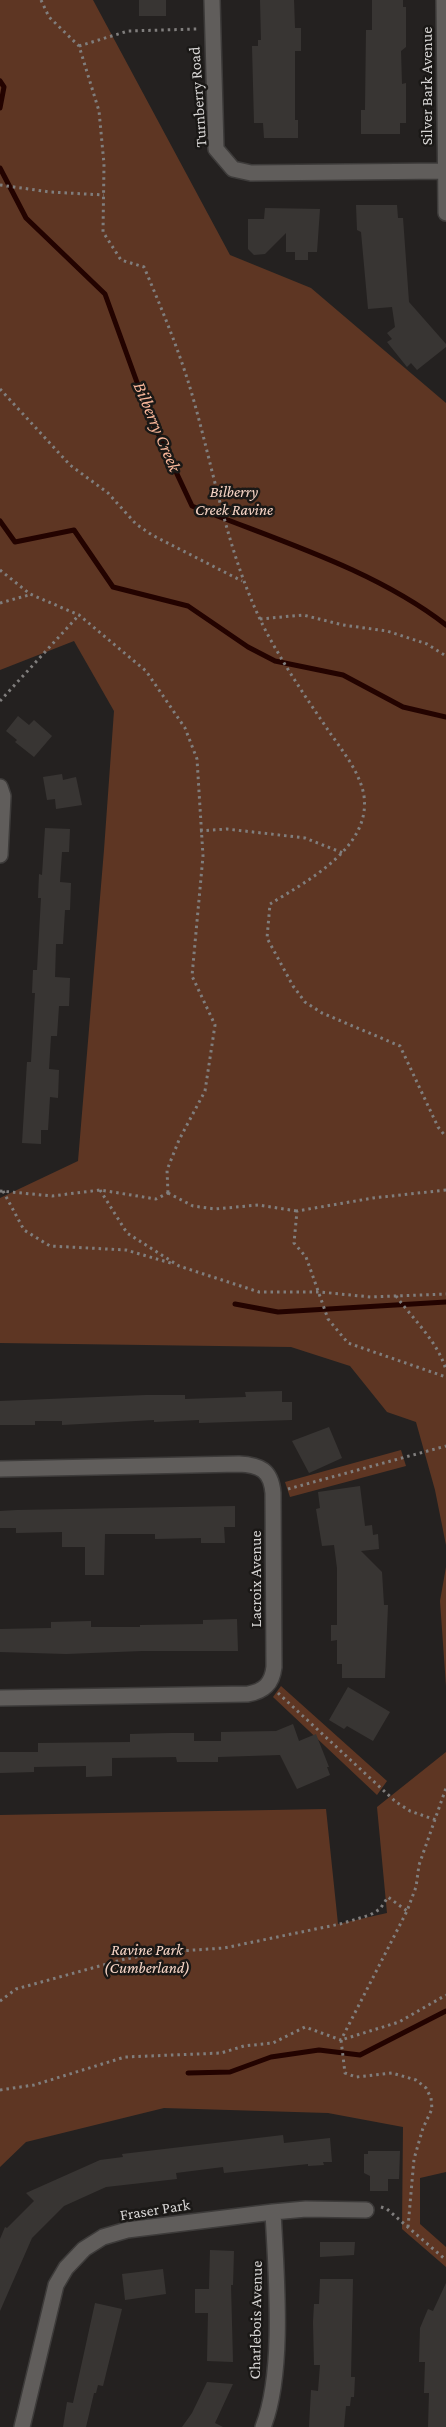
<!DOCTYPE html>
<html>
<head>
<meta charset="utf-8">
<style>
  body { margin:0 }
  canvas { display:block; background:#242120 }
</style>
</head>
<body>
<canvas width="446" height="2427"></canvas>
<script>
const ctx = document.querySelector('canvas').getContext('2d');
ctx.lineJoin = 'round';
function fillPath(path, color) { ctx.fillStyle = color; ctx.fill(path, 'evenodd'); }
function trace(path, color, width, dash) { ctx.strokeStyle = color; ctx.lineWidth = width; ctx.lineCap = dash ? 'butt' : 'round'; ctx.setLineDash(dash || []); ctx.stroke(path); }
function label(font, color, halo, rows, align = 'center') {
  ctx.font = font + ' "Crimson Pro",serif'; ctx.lineWidth = 5; ctx.setLineDash([]); ctx.textBaseline = 'middle'; ctx.strokeStyle = halo; ctx.fillStyle = color; for (const [text, x, y, turn = 0] of rows) {
    ctx.save(); ctx.translate(x, y); ctx.rotate((+turn || 0) * Math.PI / 180); ctx.textAlign = isNaN(turn) ? turn : align; if (halo) ctx.strokeText(text, 0, 0); ctx.fillText(text, 0, 0); ctx.restore();
  }
}
fillPath(new Path2D(`
  M0,0h93l137,255 81,33 135,115v1142l-11,-55 -19,-68 -29,-10 -37,-46 -59,-19 -291,-4v-145l78,-37 26,-311 10,-139 -40,-70 -74,29z
  M401,1450l5,16 -116,31 -5,-15z
  M446,1567v119l-6,-85z
  M281,1686l106,95 -10,14 -104,-98z
  M446,1752v420l-26,6v46l26,23v20l-44,-38 1,-102 -75,-14 -164,-5 -138,34 -26,25v-352l326,-6 12,115 49,-11 -10,-106z`), '#5e3623');
trace(new Path2D(`
  M0,81l4,6 -4,21
  M0,168l26,50 79,76 42,116 45,96c84,34 182,63 254,119
  M0,521l15,21 59,-12 39,57 75,19 60,41 27,14 68,14 60,32 43,10
  M235,1304l43,8 168,-10
  M188,2073l42,-1 41,-15 48,-7 41,5 86,-44`), '#230300', 5);
fillPath(new Path2D(`
  M139,0h27v16h-27z
  M260,0h34l1,28h6v23h-6v69h3v18h-34l-1,-15h-9l-2,-77h6v-6h3z
  M372,0h31v7h3v40l-5,4 1,33 4,-1v40h-6v11h-39v-24h4l1,-80h6z
  M356,205h41l1,13h5l6,84 37,42v3l-29,23 -6,-7 -4,4 -20,-25 5,-3 -5,-6 8,-6 -3,-20 -24,2 -7,-77 -4,-2z
  M265,208l55,1 -3,43h-9v8h-13v-8h-9v-19l-21,21 -11,1 -6,-6v-30h16z
  M18,716l11,9 5,-5 18,16 -18,21 -19,-15 2,-2 -11,-9z
  M62,774l1,6 13,-3 6,28 -26,4 -1,-10 -8,1 -4,-23z
  M45,828l25,1 -1,23h-7l-2,30 11,1 -1,27h-5l-2,34h-7l-1,33 15,1 -1,28h-10l-2,30h-6l-2,33 10,1 -1,28 -8,-1 -2,33h-7v14l-19,-1 5,-81h4l4,-69h-3l1,-23h4l4,-72h-3l1,-24 3,1z
  M282,1391v11h10v18l-93,3v-3l-45,2v-2l-92,5v-4h-27v4h-35v-24l146,-6h39v4l61,-2 -1,-5z
  M329,1427l13,31 -33,15 -17,-32z
  M360,1486l5,40 7,-1 1,10 5,-1 1,15 -18,2 21,21 2,33h4l-3,73h-43v-14h-5v-24l-6,1v-16h6v-57l-3,-23 -12,1 -6,-37 4,-1 -2,-16z
  M235,1506v21h-11l1,16h-24v-5l-46,1v-5h-50l-1,41h-19v-28h-23v-15l-46,1v-5h-16v-17l17,-1z
  M237,1619l1,32h-96l-76,3 -66,-2v-23l51,-1v-6l40,-1v6h49v-2l63,-1v-4z
  M348,1687l42,25 -17,29 -26,-15 -3,3 -15,-9z
  M293,1724l6,17 17,-7 13,33h-2l3,8 -33,14 -17,-34 -62,2v5h-41l-1,-5 -64,1v18l-26,1v-11l-52,1v5l-34,1v-21h38v-9l92,-1v-8l41,-1h23v8h27v-9l55,-1z
  M283,2135l1,8 46,-5 2,24h-9l1,3 -16,1v-2l-84,9 -1,-6 -47,6 1,6 -71,8 -42,19 -32,32 -32,73v-72l5,-12 2,1 27,-27 -8,-8 74,-33 23,-3 -1,-3z
  M368,2151h32l-1,28h-11v12h-18v-15l-6,-3v-19h4z
  M320,2242h35l-1,13 -34,2z
  M210,2250l24,1 -1,34h-2l2,77 -26,-1 1,-48h-13v-24h14z
  M163,2269l3,25 -41,6 -3,-26z
  M320,2279h33l-2,98h4l-1,20h-3l-1,9h-4l-2,21h-35l2,-37 7,1 2,-26h-6l-1,-43 1,-18h5z
  M446,2283v144h-18l1,-34h-5l1,-31h-6l1,-34 8,-19 5,2z
  M95,2303l27,6 -19,77 -5,-1 -2,8h-2l-8,34h-23l4,-25 6,1z
  M207,2382l26,2 -18,39 8,4h-41l10,-14z`), '#383533');
const street = new Path2D(`
  M212,0l4,149 17,20 18,4 193,-2
  M444,0l2,213
  M0,787l3,9 -3,59
  M0,1469l239,-5c21,1 32,6 34,29l1,174c-2,17 -10,24 -26,27l-248,4
  M22,2427l34,-142 10,-17 18,-19 19,-12 24,-7 146,-18 33,-3 60,1
  M263,2427c22,-55 13,-155 10,-215`);
trace(street, '#3d3b3a', 18);
trace(new Path2D(`
  M41,0l8,17 30,29 20,65 5,53 -1,68 18,28 23,7c19,45 38,90 51,138 23,83 37,171 82,246 15,26 32,51 49,76 14,21 34,44 38,69 7,52 -57,85 -94,108l-3,34 26,48 12,16 17,11 78,33 38,81 8,10
  M79,46l49,-15 70,-2
  M0,185l50,7 54,3
  M0,389l70,76 38,28 28,31 16,11 90,46
  M0,570l30,24 49,21 67,56 39,57 12,31 6,97 -11,120 23,49 -10,66 -26,49 -12,30 1,23
  M0,603l29,-8
  M260,619l43,-4 40,10 44,6 40,13 19,12
  M0,701l79,-86
  M200,831l27,-2 78,9 38,15
  M100,1190l27,43 52,33 80,26h61l51,5 75,-3
  M446,1190l-73,8 -76,13 -3,32 12,14 22,62 20,24 98,34
  M0,1191l52,5 48,-6 56,9 12,-6
  M3,1191l21,39 26,16 76,4 48,14
  M168,1193l25,13 22,3 43,-4 39,6
  M396,1296c17,23 42,46 50,74
  M288,1489l158,-43
  M278,1693l118,109 14,9 26,9
  M0,2001l16,-12 109,-30 40,-7 59,-4 116,-24 30,-9 10,-6 8,-12 19,14
  M0,2090l34,-5 91,-28 96,-4 23,-7 29,-3 32,-16 36,13 66,-129 9,-24 3,-22 27,-77
  M381,2207l6,2 59,51
  M408,2227l6,-68 9,-31 9,-19 -1,-11 -5,-10 -10,-8 -24,-7 -36,4 -11,-4 -4,-33 58,-18 47,-27`), '#807e7d', 3, [2.5, 4]);
trace(street, '#605d5b', 15);
label('16px', '#d7d5d4', '#1a1816', [
  ["Silver Bark Avenue",427,86,-90],
  ["Turnberry Road",198,97,-94],
  ["Lacroix Avenue",256,1579,-90],
  ["Fraser Park",155,2210,-9],
  ["Charlebois Avenue",256,2320,-89]
]);
label('italic 16px', '#f8d6c7', '#1a1816', [
  ["Bilberry",234,492],
  ["Creek Ravine",234,510],
  ["Ravine Park",147,1950],
  ["(Cumberland)",147,1968]
]);
label('italic 18px', '#f9b79a', '#1a1816', [
  ["Bilberry Creek",157,427,67]
]);
</script>
</body>
</html>
